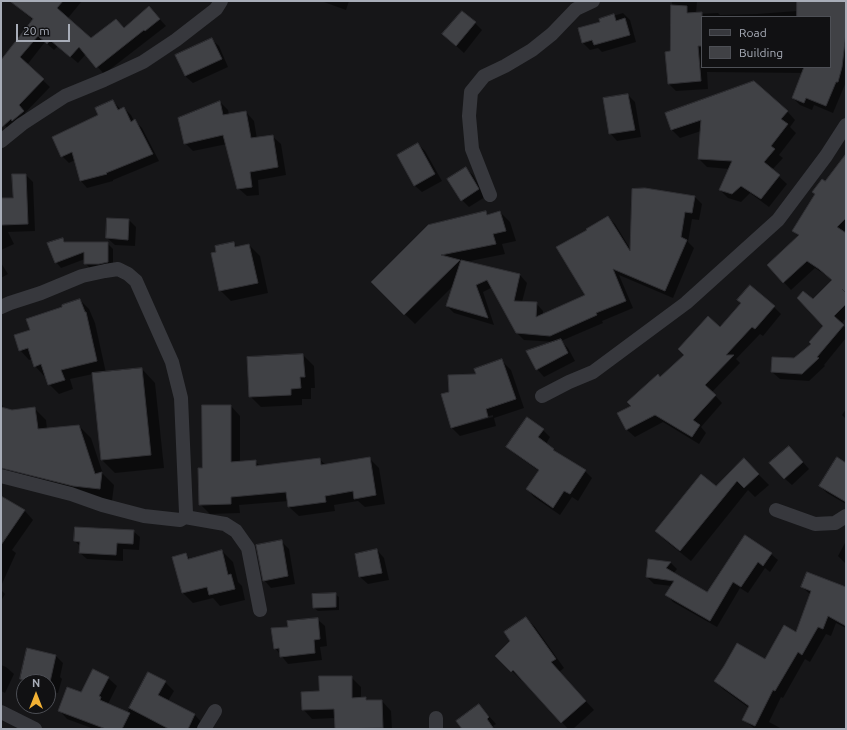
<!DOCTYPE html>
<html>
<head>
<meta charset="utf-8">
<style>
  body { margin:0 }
  #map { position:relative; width:847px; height:730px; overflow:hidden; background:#161618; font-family:Ubuntu,sans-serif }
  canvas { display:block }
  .frame { position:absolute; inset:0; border:2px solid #a8adb8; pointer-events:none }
  .legend { position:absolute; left:701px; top:16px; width:130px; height:52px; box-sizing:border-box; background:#111113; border:1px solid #4d4f55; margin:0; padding:5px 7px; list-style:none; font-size:12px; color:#a8adb8 }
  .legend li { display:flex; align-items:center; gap:8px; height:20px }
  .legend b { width:20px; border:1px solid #4d4f55 }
  .north { position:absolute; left:16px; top:674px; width:40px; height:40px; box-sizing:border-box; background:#111113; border:1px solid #4d4f55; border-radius:50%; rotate:0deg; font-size:11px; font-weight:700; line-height:16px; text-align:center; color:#a8adb8 }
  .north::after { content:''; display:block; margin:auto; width:14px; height:18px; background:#f2b134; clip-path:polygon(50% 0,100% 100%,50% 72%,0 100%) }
  .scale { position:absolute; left:16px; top:24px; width:54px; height:18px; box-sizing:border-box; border:2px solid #a8adb8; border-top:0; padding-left:5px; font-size:12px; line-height:14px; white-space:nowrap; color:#a8adb8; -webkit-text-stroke:3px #111113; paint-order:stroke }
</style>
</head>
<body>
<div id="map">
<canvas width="847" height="730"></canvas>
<div class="frame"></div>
<ul class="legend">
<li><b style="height:5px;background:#37383d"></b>Road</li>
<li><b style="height:11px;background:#404145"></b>Building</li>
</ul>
<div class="north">N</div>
<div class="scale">20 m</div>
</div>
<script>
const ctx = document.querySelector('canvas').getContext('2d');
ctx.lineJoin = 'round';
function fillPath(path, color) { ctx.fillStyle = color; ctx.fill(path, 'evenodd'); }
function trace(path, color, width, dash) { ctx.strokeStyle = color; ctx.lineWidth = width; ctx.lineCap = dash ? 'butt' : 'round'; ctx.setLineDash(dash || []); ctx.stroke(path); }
fillPath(new Path2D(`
  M12,1h70l-14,17 23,21 33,-11 32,-13 10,11 -62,48 -18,-20 -8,9 -20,-17 -4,4 -9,-8 -18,23 23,22 -25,26 6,6 -20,13 -10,-11v-60l32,-41 -14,-12z
  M321,1h28l-3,9z
  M672,1h25l-1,13 22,-1 2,2 37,-1 40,-3 1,-10h48v81l-13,31 -19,-8 -2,5 -12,-5 -7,-7 10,-25 -96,-1 1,17 -32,2 -7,-7zM702,17h128v50h-128z
  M623,13l7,7 6,22 -34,10 -4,-4 -8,2 -7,-7 -4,-14 22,-6 -1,-3z
  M475,23l7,7 -18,23 -21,-19z
  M211,39l8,7 9,21 -35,16 -8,-7z
  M628,95l7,7 6,35 -24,4 -7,-8z
  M113,101l8,9 3,-2 7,7 3,6h1l7,7 17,33 -46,19v1l-26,7 -6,-7 -6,-21 -6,3 -7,-7z
  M220,102l8,8 1,5 17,-3 8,9 3,18 15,-3 9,8 5,31 -28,5 1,15 -12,1 -9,-8 -11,-44 -34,7 -8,-8z
  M787,111l8,9 -5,7 6,6 -17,22 4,3 -11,12 15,14 -18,23 -19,-14 -9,9 -13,-4 -8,-8 9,-21 -22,-2 -8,-8 2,-28 -21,7 -8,-8 -6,-17z
  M418,144l7,7 17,30 -20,11 -8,-7z
  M846,159v159l-5,6 5,4v10l-22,27 1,1 -16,15 -29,-2 -8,-7 23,-13 17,-14 13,-19 -12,-26 20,-20 -18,-12 -24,22 -23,-25 31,-28 -6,-7 32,-47z
  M465,168l8,7 12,22 -16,10 -7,-7z
  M26,175l7,7 2,49 -27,1 6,12 -13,6v-31l13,-20z
  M695,197l7,7 -3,16 -7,-1 -4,23 6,6 -21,50 -54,-23 14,33 -31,13 1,2 -42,18 7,7 7,13 -31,16 -7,-8 18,-27 -31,-2 -7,-7 -24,-46 -10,5 11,33 -40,-12 -7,-7 6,-20 -38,38 -43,-42 114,-70 2,3 12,-3 10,10 6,19 -14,3 3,10 -40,8 55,13 7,8 -5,19 14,1 7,8v3l44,-18 1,-66 20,-13 7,7 16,26z
  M129,220l7,7 -1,19 -20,-1 -8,-7z
  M62,239l5,4h40l6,6v18l-22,2 -6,-6v-4l-24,9 -5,-6z
  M234,243l4,5 11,-3 11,11 8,37 -37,8 -11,-11z
  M1,263l7,11 -7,4z
  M80,300l9,9 6,14 11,50 36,-4 13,14 9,85 -49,5 -13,-13 -9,-86 -23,5 3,10 -14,5 -10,-10 -3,-9 -2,1 -9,-10 -3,-7 -3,1 -9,-10 11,-19 33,-23z
  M774,307l7,7 -18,22 -3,-2 -24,25 4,4 -28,29 10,11 -21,24 5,6 -7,11 -36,-22 -28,15 -8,-7 -8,-17 13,-7 28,-28 60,-50z
  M303,355l11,11 1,22h-4v11h-9v6l-41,2 -11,-11z
  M502,361l9,9 13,38 -30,10 2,8 -36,10 -9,-9 -1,-35zM493,415v2l-37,10v-2z
  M1,404l2,2 -1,2 10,3 22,-3 12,12 1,9 32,-3 12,12 12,36 11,11 -2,16 -111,-31z
  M231,406l9,10v47l15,-2 6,6 58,-8 7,6 43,-7 10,10 6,36 -20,3 -7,-6 -24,4 1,6 -36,5 -10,-9v-6l-50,4 1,8 -30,1 -10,-10 3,-35z
  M846,409v10l-4,-4z
  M543,430l7,7 -4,7 11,9 28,18 7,7 -14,23 -6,-4 -12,18 -26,-18 -7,-8 12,-18 -24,-17 -8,-7z
  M796,454l13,15 -17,16 -8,-7z
  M744,460l25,25 -14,12 -7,-7 -57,71 -25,-20 -10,-11 60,-43z
  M846,464v40l-19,-11 -7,-7z
  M4,499l21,12 8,9 -21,30 4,3 -15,33v-84z
  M133,531l7,6 -1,13 -16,-1v12l-36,-2 -7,-6v-7l-5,-5z
  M846,541v23l-8,-8z
  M282,542l7,7 6,35 -24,4 -7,-8z
  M377,550l7,8 5,22 -21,4 -8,-7z
  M222,551l11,11 5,20 4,4 3,14 -25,6 -7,-8 -20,5 -11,-11 4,-38 4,5z
  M771,554l7,6 -8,12 -5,-4 -17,25 -8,-5 -23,39 -44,-25 -6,-7 5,-9 -18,-2 -7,-7 2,-17 22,3 6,6 -3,4 33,20z
  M802,587l44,1v40l-10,-5 -5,13 -5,-2 -16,28 -5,-3 -22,39 -2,-1 -12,25 13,7h-27l-11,-9 5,-12 -26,-19 -8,-8 50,-21 31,-27 15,-38z
  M1,590l4,4 -4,7z
  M335,594l4,3v13l-21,1 -4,-3z
  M526,618l9,9 29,41 -5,4 35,38 -21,19h-5l-45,-50 -2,1 -24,-24 15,-15z
  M317,619l8,7 2,20 -7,1 2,13 -34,4 -13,-16 14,-20z
  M56,656l7,7 -3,14 2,2 -4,14 -10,-2v-9h-24l-3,-3z
  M1,665l5,2 8,7 -9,19 -4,-2z
  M148,673l17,9 9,9 -6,10 27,14 8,9 -3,5h-106l-27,-10 -8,-9 23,-16 26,-16 9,8 -9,18 19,9z
  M351,677l10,10v11h5l3,3h13l9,10 1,18h-56l-1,-11 -23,1 -9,-10 17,-17z
  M479,705l17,19 -3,2 2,3h-32z`), '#0007');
const building = new Path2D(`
  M10,1h53l-6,7 34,30 25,-19 8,9 25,-22 11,13 -15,12 -1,-1 -48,38 -17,-21 -9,10 -20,-17 -3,4 -9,-8 -18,21 24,22 -25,26 5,6 -12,10 -1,-2 -10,9v-68l32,-41z
  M797,1h49v32l-4,34 -4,15h-2l-10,24 -20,-8 -2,5 -12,-5 12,-31h26v-50h-33z
  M671,5l16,1v7l15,-1v34h-4l3,35 -33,3 -3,-32 5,-1z
  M462,11l14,11 -20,24 -14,-12z
  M614,14l2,7 9,-3 5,17 -36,10 -2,-5 -10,3 -4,-15 22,-6 -1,-3z
  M212,38l10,21 -37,17 -10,-21z
  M754,81l34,30 -7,8 7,5 -17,22 4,3 -11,13 16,13 -19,24 -20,-13 -9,8 -13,-4 13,-29 -34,-2 3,-39 -30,10 -6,-17z
  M628,94l7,36 -26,4 -6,-36z
  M113,100l5,10 6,-3 7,15 4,-3 18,35 -47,19 1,1 -27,7 -8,-29 -11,5 -9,-20 46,-22 -3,-7z
  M220,101l3,14 23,-4 5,27 22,-3 5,32 -28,5 2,15 -15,2 -14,-54 -39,9 -6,-26z
  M418,143l17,31 -21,12 -17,-31z
  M846,154v64l-9,9 9,6v60l-4,-4 4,4v11l-12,12 10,9 -27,32 2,1 -17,16 -31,-2 1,-15 22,1 17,-14 -2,-2 14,-16 -26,-28 6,-7 10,8 19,-19 -13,-11 -12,-8 -24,22 -16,-18 32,-30 -7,-4 23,-37 -3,-2 10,-13 3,2z
  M466,167l13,22 -18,12 -14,-22z
  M12,174h14l2,50 -27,1v-27h12z
  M645,188l50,8 -3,17 -7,-1 -4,25 6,3 -22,51 -52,-22 13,32 -30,12 1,2 -47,21 -34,-3 -29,-53 -11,5 12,33 -42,-12 15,-46 59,14 -6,27 23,1 -1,15 49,-22 -29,-48 31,-17 -1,-1 22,-13 22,35 2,-62z
  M486,211l1,4 13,-4 6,20 -13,3 3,10 -55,11 19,5 -56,55 -33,-33 57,-57z
  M107,218l22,1 -1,21 -22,-2z
  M63,238l1,4h44v20l-9,2h-15v-12l-29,11 -8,-20z
  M234,242l1,5 14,-3 9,39 -39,8 -8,-38 5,-1 -1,-6z
  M750,285l25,21 -20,23 -3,-2 -26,28h8l-29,30 11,10 -23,25 7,5 -8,12 -37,-22 -29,15 -9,-17 14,-7 -4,-4 31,-28 2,3 24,-22 -6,-6 30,-33 12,11 21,-24 -4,-3z
  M80,299l5,13h1l11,49 -36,9 4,10 -17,5 -7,-21 -7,3 -6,-19 -9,3 -5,-16 16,-5 -4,-11 36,-12v-2z
  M561,339l7,14 -32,17 -10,-19z
  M303,354l2,23h-5l1,11 -10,1v6l-42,2 -2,-40z
  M502,359l14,40 -30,10 2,8 -37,11 -10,-34 8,-2 -1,-17 28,-1 -2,-5z
  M142,368l9,87 -50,5 -9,-87z
  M202,405h29v57l25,-2v6l64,-8 1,7 49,-8 6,38 -22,4 -1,-8 -28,5 1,6 -38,5 -2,-15 -55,5v7l-32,1 -1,-37h4z
  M1,407l11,3 23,-3 3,22 41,-4 16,49 7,-2 -2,17 -27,-3 -72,-18z
  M527,417l17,12 -6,8 16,12 -1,1 33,20 -16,24 -6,-3 -11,17 -27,-19 13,-19 -33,-23z
  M789,446l14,16 -19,17 -15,-16z
  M837,457l9,6v39l-27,-16z
  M744,458l15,16 -15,14 -7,-7 -57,70 -25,-20 46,-57 15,12z
  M1,496l24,14 -24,35z
  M75,527l59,3 -1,14 -16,-1 -1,12 -37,-2 1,-11 -6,-1z
  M745,535l27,18 -9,13 -5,-4 -17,25 -8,-5 -23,39 -45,-26 9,-14 -28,-4 2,-18 23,3 -5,6 41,24z
  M282,540l6,36 -25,5 -7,-36z
  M377,549l5,24 -23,4 -4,-23z
  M222,550l6,25 3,-1 4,15 -26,6 -2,-8 -25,6 -10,-36 14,-4 2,6z
  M807,572l39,15v39l-18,-10 -5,13 -5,-2 -16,28 -4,-3 -23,39 -2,-1 -18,36 -13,-6 7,-14 -35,-25 10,-15 13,-23 28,16 19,-34 12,7 15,-41 -10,-4z
  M336,593v14l-23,1 -1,-14z
  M526,617l30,42 -5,3 35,39 -25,22 -48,-53 -2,2 -16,-16 15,-15 -6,-9z
  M318,618l2,21 -6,1 1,13 -35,4 -1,-9 -5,1 -3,-21 17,-1 -1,-6z
  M27,648l29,7 -6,27h-18l-12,-3z
  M93,669l16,8 -10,19 2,1 -1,3 30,13 -8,16h-16l-48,-18 9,-24 14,5z
  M148,672l18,9 -8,14 37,19 -7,15h-19l-40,-21z
  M319,676h33v22l14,-1v3h16l1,28 -48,1 -1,-20 -32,1 -1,-18 18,-1z
  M479,704l10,13 -2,2 7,10h-32l-6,-8z`);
fillPath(building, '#404145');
trace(building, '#303034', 1);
trace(new Path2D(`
  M1,141l21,-17 43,-28 39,-16 39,-18 33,-22 40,-31 5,-8
  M490,195l-18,-46 -3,-33 2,-24 13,-16 21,-10 27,-16 20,-16 24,-25 17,-8
  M1,307l9,-4 31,-10 41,-17 23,-5 13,-2 10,5 8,7 36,81 9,36 5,115 -1,4 -5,3 -36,-4 -42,-11 -31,-11 -70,-18
  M542,396l27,-14 24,-10 93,-69 92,-83 48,-64 20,-31
  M776,510l39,14 20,-1 11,-7
  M185,517l40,7 11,7 12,17 12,62
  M1,712l34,17
  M204,729l11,-18
  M436,729v-11`), '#37383d', 14);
</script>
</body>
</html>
